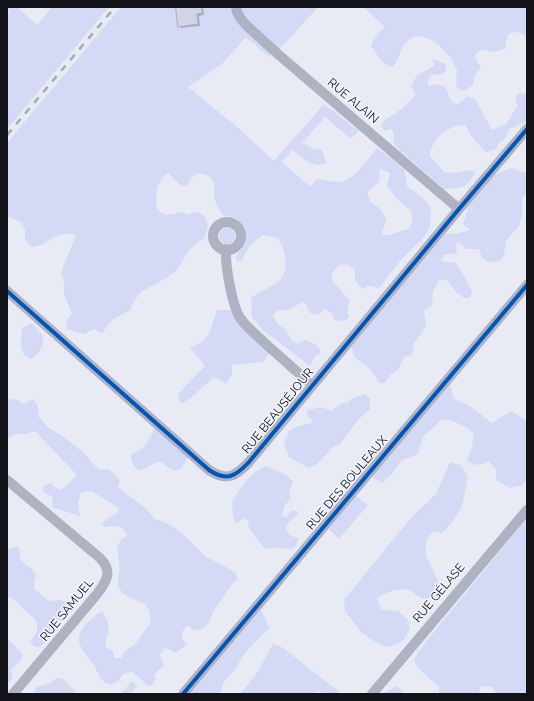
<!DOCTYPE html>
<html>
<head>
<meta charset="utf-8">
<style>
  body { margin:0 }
  #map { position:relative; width:534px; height:701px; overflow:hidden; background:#e8eaf4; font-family:Raleway,sans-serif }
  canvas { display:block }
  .frame { position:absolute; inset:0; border:8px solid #12141a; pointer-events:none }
</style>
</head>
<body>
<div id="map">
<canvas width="534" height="701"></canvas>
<div class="frame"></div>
</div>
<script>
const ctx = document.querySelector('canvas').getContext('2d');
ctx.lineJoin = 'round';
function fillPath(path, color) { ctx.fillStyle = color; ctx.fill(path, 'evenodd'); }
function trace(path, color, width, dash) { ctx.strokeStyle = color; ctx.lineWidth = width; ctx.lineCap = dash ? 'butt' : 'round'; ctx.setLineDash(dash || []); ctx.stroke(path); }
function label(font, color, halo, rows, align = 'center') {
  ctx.font = font + ' Raleway,sans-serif'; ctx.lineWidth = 3; ctx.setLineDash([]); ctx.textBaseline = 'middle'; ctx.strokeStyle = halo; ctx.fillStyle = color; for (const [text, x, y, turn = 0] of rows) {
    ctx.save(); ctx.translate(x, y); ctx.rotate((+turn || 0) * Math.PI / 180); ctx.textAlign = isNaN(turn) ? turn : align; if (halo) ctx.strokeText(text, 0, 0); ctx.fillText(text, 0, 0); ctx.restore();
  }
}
fillPath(new Path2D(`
  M7,7h10l20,18 15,-18h57l-102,122v-114l3,-4z
  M121,7h197l-31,34 -18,16 -23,-20 -23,26 -35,24 48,39 38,35 50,-57 35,27 -8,8 -26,-22 -23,26 12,6 8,1 4,13c-13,7 -23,-6 -34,-13l-10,12 28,25 7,-8c7,1 15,3 23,3 14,-1 29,-24 37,-34l27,20 3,18 16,12 8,10 -1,19 -6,10 -24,24 -21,27 -11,-2 -6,3 -7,-9v-10l-8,-6 -8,1 -8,10 2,7 17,19 -3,8 2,8 -4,4 -10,-1 -4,-7 -6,-4 -7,6 -8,-2 -4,-8 -3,-3 -16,8h-10l-4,7 6,8 7,5 6,11 6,3 7,-4 10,4 5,5v5l-5,2 -5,10 -47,-36 -11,-13 -1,-19c7,-5 24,-13 29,-18 10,-11 5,-31 -2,-42l-15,-3c-11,7 -16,14 -21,25l-5,2 -1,-6 7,-9 3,-16c-7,-12 -9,-14 -23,-16 -3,-4 -6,-10 -8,-14 -4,-15 6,-22 -15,-28l-7,3 -6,10h-6l-13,-13c-13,8 -12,23 -11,37l9,5 16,-3 7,3 4,-3 8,1 4,4 3,9 -3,11 -16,13 -12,20 -11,8 -25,14 -7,9 -4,9 -18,10 -10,13 -8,-4 -10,5 -17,-5 -1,-8 6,-7 -8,-20v-12l-3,-8 3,-10 12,-28c-21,-8 -29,12 -45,11l-6,-8v-10l-4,-7 -14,-6v-73zM380,169l10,4 -3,13 10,13 13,11 3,9 -4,10c-9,1 -17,8 -26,6l-1,-4 5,-12 -8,-11 -9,-7 -3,-8 12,-11z
  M363,7h164v31c-6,-6 -11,-8 -19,-4l-3,15 -10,3 -14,-2 -6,4 1,6 5,7 -7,10 -1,8 -8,6 -6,-1 -3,-5 1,-16 -3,-3 -3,-8 -12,-13 -10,-6 -10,-3 -6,1 -9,7 -8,19 -4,4c-10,-2 -16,-14 -21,-22l6,-10 8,-8z
  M433,59l13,5v6l-4,5c-9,-1 -12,-1 -15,9l3,2 7,-2 9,3 5,14 6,4 11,-9 7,3 17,31 14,-6 12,-19 -3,-6 3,-6 9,1v23l-1,4 -16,8 -5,10 -6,4 -2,5 -7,3 -4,1 -11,-11 -6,-9 -3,-7c-17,-1 -35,14 -36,31l14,16 9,1 19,-3 3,3c-9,16 -14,15 -31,16l-50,-44v-10l-2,-6 -8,2 -3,-6c5,-8 8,-7 15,-12 8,-6 14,-12 20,-19l-5,-7 6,-12 12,-6 5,-4z
  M511,168c6,1 10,5 16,5v20l-5,6v17l-3,10 -13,15 -2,13 -3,6c-12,4 -19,2 -22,-11h-13l-7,-7 -3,2 1,9 -13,2 -3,5 3,2 12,1c6,9 12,19 16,29l-2,6h-6l-8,-6 -9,-12h-8l-6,11 -1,15 -8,5 2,13 -4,9 -8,10 -2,12 -8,2 -6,13 -8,5 -5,8h-6l-6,-11 -7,-7 -11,-7 -4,-11 95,-114 10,1 14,-4 -7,-6 6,-19 25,-30z
  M219 236a8 8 0 1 1 16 0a8 8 0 1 1-16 0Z
  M217,310h14l39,43 -7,9 -31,3v9l-6,10 -12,-7 -21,19 -12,8 -3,-10 27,-28 -15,-18 12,-6 7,-8z
  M31,323c15,14 18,20 1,36 -14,-3 -11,-19 -10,-31z
  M450,385l4,14 16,7 22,17 19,-12 16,10v59l-7,6 -10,2 -14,-8v-11l-8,-8c-8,5 -13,5 -21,0l5,-14 2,-13c-9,-9 -19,-13 -32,-15l-19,18 -5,17 -16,6 -10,14 -10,9 -10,-6z
  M365,394l5,5v10l-12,11 -18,24 -6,2 -18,19 -7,3 -20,-11 -5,-14 5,-12 7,-4 15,-4 1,-2 -5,-6 1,-5 14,-3 9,4 11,-8 5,1 4,-5z
  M7,399l11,1 5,4 10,-5 5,7v10l11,12 12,7 23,18 15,17 10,-1 11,11 -2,7 28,22 9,10 11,4 15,9 24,24 30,16 3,7 -6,5 -19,28 -4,11 -7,6 -9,1 -5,-5 -6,7v6l5,6 -11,9 -10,-5 -6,6 4,13 -6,3 -4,6 2,3 -4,6 -5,1 -7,-8 -8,-6 -9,2c-4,5 -7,11 -14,10 -8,-1 -12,-13 -15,-19 -4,-6 -10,-11 -13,-18 -8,-15 10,-29 21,-36 4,7 9,15 6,23 -2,5 -3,7 -2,13l7,4 1,7h7l3,-6 12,-9 15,-21 -2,-12 -4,-6 -22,-10 -5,-8v-11l2,-6 -3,-22 5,-8 5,-3c-3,-12 -13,-10 -23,-9l-2,-4 16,-11 1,-4 -28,-17 -10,2 -3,10 2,13 -28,-9 1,-10 -10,-5 1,-6 6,-3 9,7 8,-4 10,-11 -42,-44 -9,3h-10l-9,5z
  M155,428l33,29 -6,11 -6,3 -9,-4 -5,-5c-10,-1 -14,8 -24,8l-5,-5 -2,-7 1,-4c15,-6 15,-13 23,-26z
  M450,462l11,3 7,11 -6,30 -8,14 -12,13 -9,-1 -7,8v16l13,27 -2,8 -9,8c-8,0 -11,-4 -17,-8 -11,-5 -25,1 -34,7l4,12 17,1 10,9 2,8 -7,13 -13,6 -8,-1 -21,-14 -16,-21 -1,-11 65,-80 27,-26z
  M266,466c9,4 22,7 27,16l-4,10 2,6 -6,7 -3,10 4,3 6,-8 6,2 -1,3 -10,9 -1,6 4,5 9,4 -6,10 -16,-1 -5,1 -8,-1 -15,-20 -1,-7 -3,-3 -9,6 -3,-7 -1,-16c5,-6 8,-13 13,-19 5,-7 13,-12 21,-16z
  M356,496l12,9 -29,34 -10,-10z
  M527,518v176h-30l-5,-7 -10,-1 -3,4 1,4h-41v-7l-22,-20 -3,-7 5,-9 18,-23z
  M17,546l3,3c-1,11 -1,10 7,16 4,2 6,6 9,10l-2,7v7l15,12c12,-2 16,-2 24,7l-28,35 -5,4h-5l-5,-4 7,-12v-8l-3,-5 -9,-7 -9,-10 -9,-5v-46z
  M261,610l8,18 -24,25 -12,19 -10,11 -2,9 2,2h-33z
  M7,638l16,16 -2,6 -10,10c2,6 3,9 -3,13z
  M273,643l10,5 59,46h-19l-5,-3 -3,3h-75c15,-16 24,-32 33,-51z
  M56,678l7,1 11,11 2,4h-42l2,-7 15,-4z
  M132,681l5,5 -7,8h-9z
  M396,686l10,8h-24z`), '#d4daf5');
fillPath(new Path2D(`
  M177,7h26l1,8 -5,1 1,10 -19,2 -2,-2z`), '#0003');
const building = new Path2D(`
  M176,7h26v6l-5,1 1,10 -20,3z`);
fillPath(building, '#d1d4e5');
trace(building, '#aeb0b8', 1);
trace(new Path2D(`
  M236,7l1,5 4,7 6,7 32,29 180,154
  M213 236a14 14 0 1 1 28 0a14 14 0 1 1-28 0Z
  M226,249c-1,16 6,56 14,69 8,11 19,19 28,28 15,13 29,26 44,39
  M7,291l202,179c18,12 27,6 40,-8l210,-253 68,-80
  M7,480l93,78c13,13 7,23 -3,36l-84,100
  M183,694l344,-409
  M372,694l155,-184`), '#afb2c3', 10);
trace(new Path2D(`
  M7,135l108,-128`), '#a7a9b4', 2.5, [7, 7]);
trace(new Path2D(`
  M7,291l202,179c18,12 27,6 40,-8l210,-253 68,-80
  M183,694l344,-409`), '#0057b8', 4);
label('12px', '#12141a', '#f3f5fd', [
  ["RUE ALAIN",353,101,40],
  ["RUE BEAUSÉJOUR",278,411,-51],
  ["RUE DES BOULEAUX",347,483,-50],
  ["RUE GÉLASE",439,593,-50],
  ["RUE SAMUEL",67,610,-51]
]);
</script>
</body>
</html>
